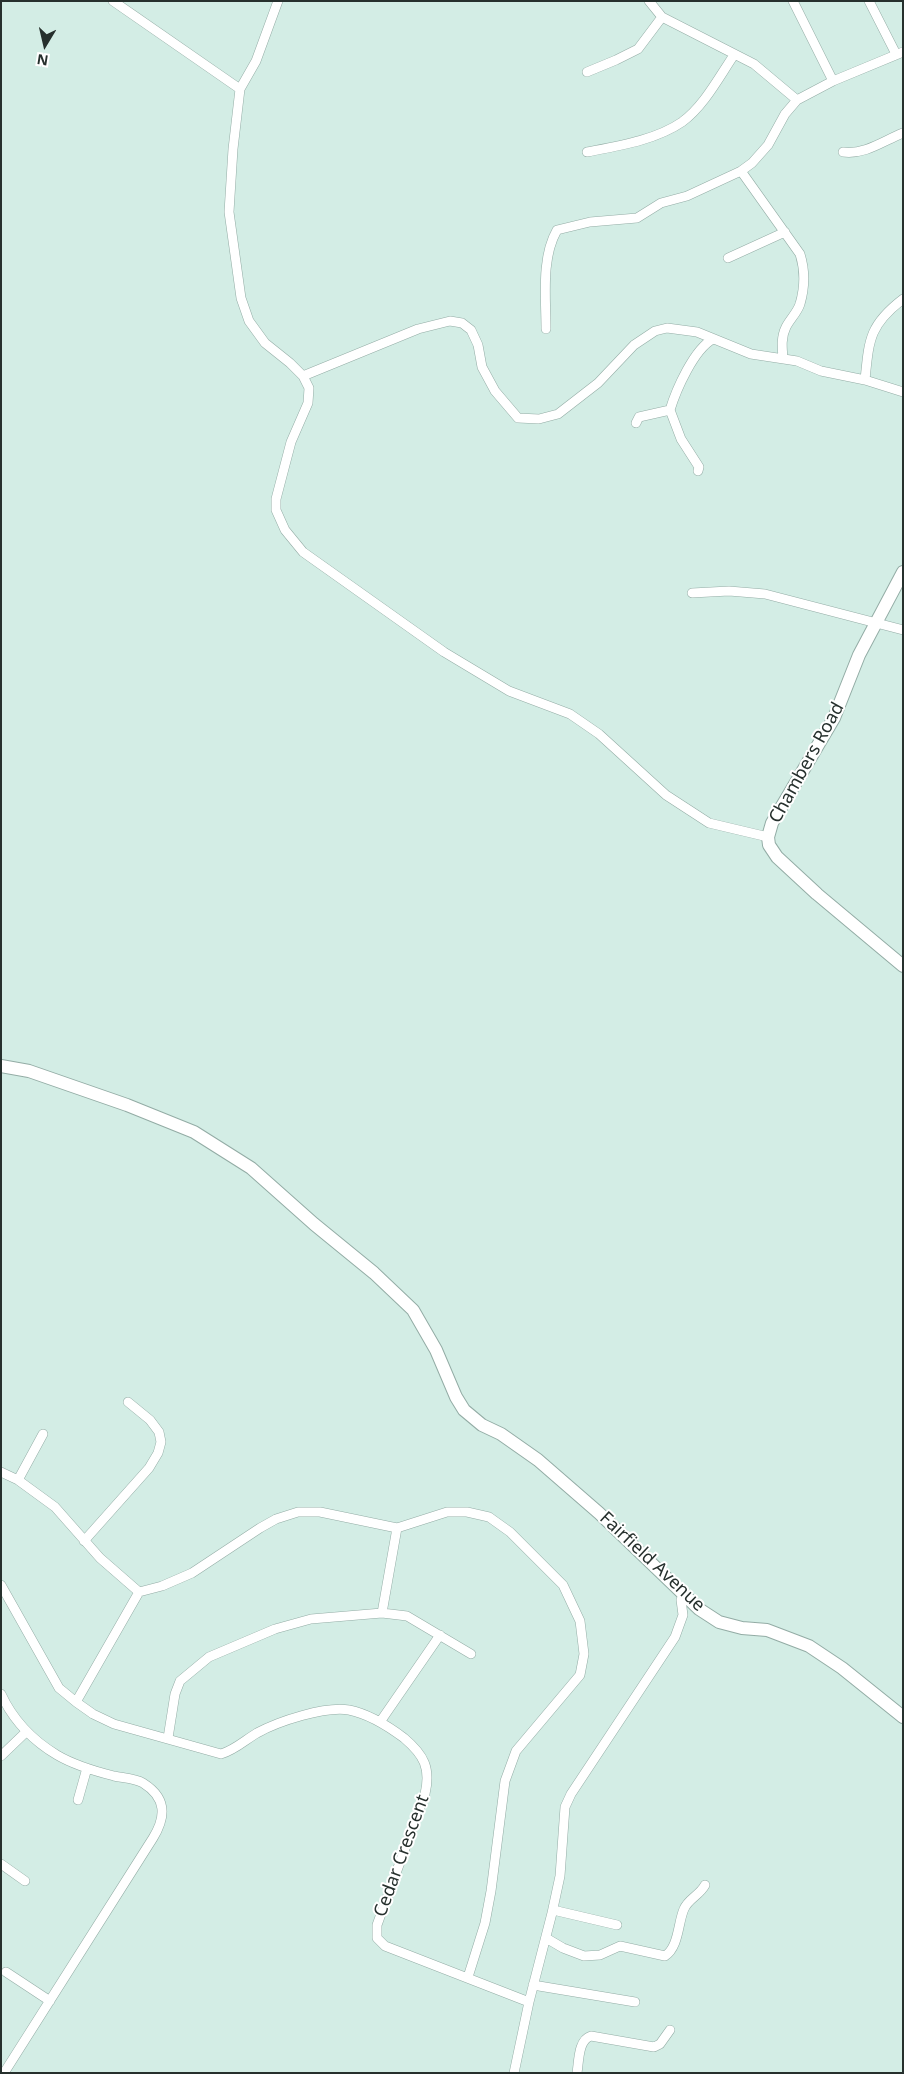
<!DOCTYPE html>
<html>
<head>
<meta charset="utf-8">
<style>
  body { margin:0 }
  #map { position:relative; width:904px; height:2074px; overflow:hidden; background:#d3ede5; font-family:"Noto Sans",sans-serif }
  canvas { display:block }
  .frame { position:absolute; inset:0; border:2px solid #26302d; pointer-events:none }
  .north { position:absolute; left:20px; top:20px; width:50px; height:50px; -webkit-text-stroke:4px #fff; paint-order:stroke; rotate:189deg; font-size:14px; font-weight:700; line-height:20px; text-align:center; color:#26302d }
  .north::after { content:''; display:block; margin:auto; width:18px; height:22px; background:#26302d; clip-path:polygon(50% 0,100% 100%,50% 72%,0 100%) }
</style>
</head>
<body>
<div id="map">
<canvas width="904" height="2074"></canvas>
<div class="frame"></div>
<div class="north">N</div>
</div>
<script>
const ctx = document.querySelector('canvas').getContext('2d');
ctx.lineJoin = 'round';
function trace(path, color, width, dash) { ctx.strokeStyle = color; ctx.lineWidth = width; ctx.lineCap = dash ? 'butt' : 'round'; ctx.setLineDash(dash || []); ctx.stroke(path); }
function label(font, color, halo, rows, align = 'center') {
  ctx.font = font + ' "Noto Sans",sans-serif'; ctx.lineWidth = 4; ctx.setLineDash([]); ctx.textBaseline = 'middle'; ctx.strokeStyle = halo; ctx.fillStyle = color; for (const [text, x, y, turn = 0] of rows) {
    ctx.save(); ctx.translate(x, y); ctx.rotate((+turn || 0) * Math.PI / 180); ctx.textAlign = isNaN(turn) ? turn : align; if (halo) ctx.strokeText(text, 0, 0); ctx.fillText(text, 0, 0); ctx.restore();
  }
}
const street = new Path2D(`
  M113,1l127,88
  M278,1l-22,60 -16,28 -7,60 -4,63 12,86 8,23 16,22 25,20 13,13 6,12 -1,15 -17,39 -15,57v11l9,20 18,22 141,100 65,39 61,23 29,20 67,61 43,28 59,14
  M649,1l13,16 92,47 43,36
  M793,1l40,80
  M869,1l27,53
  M587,72l29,-12 22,-11 24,-32
  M587,152c31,-6 69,-12 95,-30 22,-16 37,-45 52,-67
  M843,152c22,3 40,-11 60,-19
  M741,171l11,-8 16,-18 17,-31 12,-14 36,-19 70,-29
  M728,258l57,-26
  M546,329c0,-32 -5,-71 11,-99l33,-8 47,-4 24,-15 26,-7 54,-25 59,83c5,16 5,33 0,50 -3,9 -10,15 -14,23 -5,10 -4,20 -3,31
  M303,376l115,-47 32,-8 12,2 9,7 7,15 4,22 13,24 23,27 21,1 19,-5 40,-31 36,-38 21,-14 12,-3 30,4 54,22 46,7 24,10 44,9 38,12
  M865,380c4,-40 4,-55 38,-81
  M670,410l11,29 18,28 -1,4
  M636,423l3,-6 31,-7c6,-20 24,-61 43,-71
  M692,593l37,-2 36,3 138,36
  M1,1472l17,8 37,27 45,51 39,34
  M18,1480l25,-46
  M84,1541l65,-73 9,-15 3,-11 -2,-10 -9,-12 -22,-18
  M1,1585l58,103 17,14 17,12 21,10 107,30c14,-4 24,-14 36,-21 22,-12 68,-27 92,-23 20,4 39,16 55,28 20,17 27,30 21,56l-48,131v13l8,8 144,56
  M139,1592l23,-6 30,-13 68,-45 16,-9 22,-7h22l77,16 50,-16h20l22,5 21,15 53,53 17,36 4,33 -4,21 -64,76 -11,30 -14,110 -6,32 -17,54
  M382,1613l15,-85
  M1,1694c12,26 31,46 56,61 17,10 37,16 57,21 9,2 21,2 29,7 24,15 23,34 10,55l-149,235
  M76,1702l63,-110
  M380,1722l60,-87
  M168,1738l7,-44 5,-13 29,-24 66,-28 36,-10 71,-6 25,3 64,38
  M1,1756l25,-24
  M78,1800l9,-32
  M1,1864l24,17
  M553,1910l64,15
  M546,1938l17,10 21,8 16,-1 20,-9 45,10c14,-9 13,-34 19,-47 4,-10 16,-14 21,-24
  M6,1972l44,29
  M533,1985l102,17
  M514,2073l15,-71 23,-89 8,-37 5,-69 6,-13 104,-157 8,-22 -2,-15 2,-5
  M577,2073c2,-12 1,-33 14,-37l63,11 6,-3 10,-14`);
const secondary = new Path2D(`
  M903,572l-44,83 -25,63 -62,105 -4,14 1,8 8,12 40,37 86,72
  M1,1066l28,5 98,34 67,27 57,36 63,56 60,49 39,37 23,40 20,47 8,13 18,15 19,9 37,26 61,53 100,96 20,13 23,6 25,2 42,16 33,22 61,49`);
trace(street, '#93aca5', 10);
trace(secondary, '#93aca5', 14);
trace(street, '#fff', 9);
trace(secondary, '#fff', 12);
label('18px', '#26302d', '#fff', [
  ["Chambers Road",807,763,-61],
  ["Fairfield Avenue",652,1562,43],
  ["Cedar Crescent",402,1856,-70]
]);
</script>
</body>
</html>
